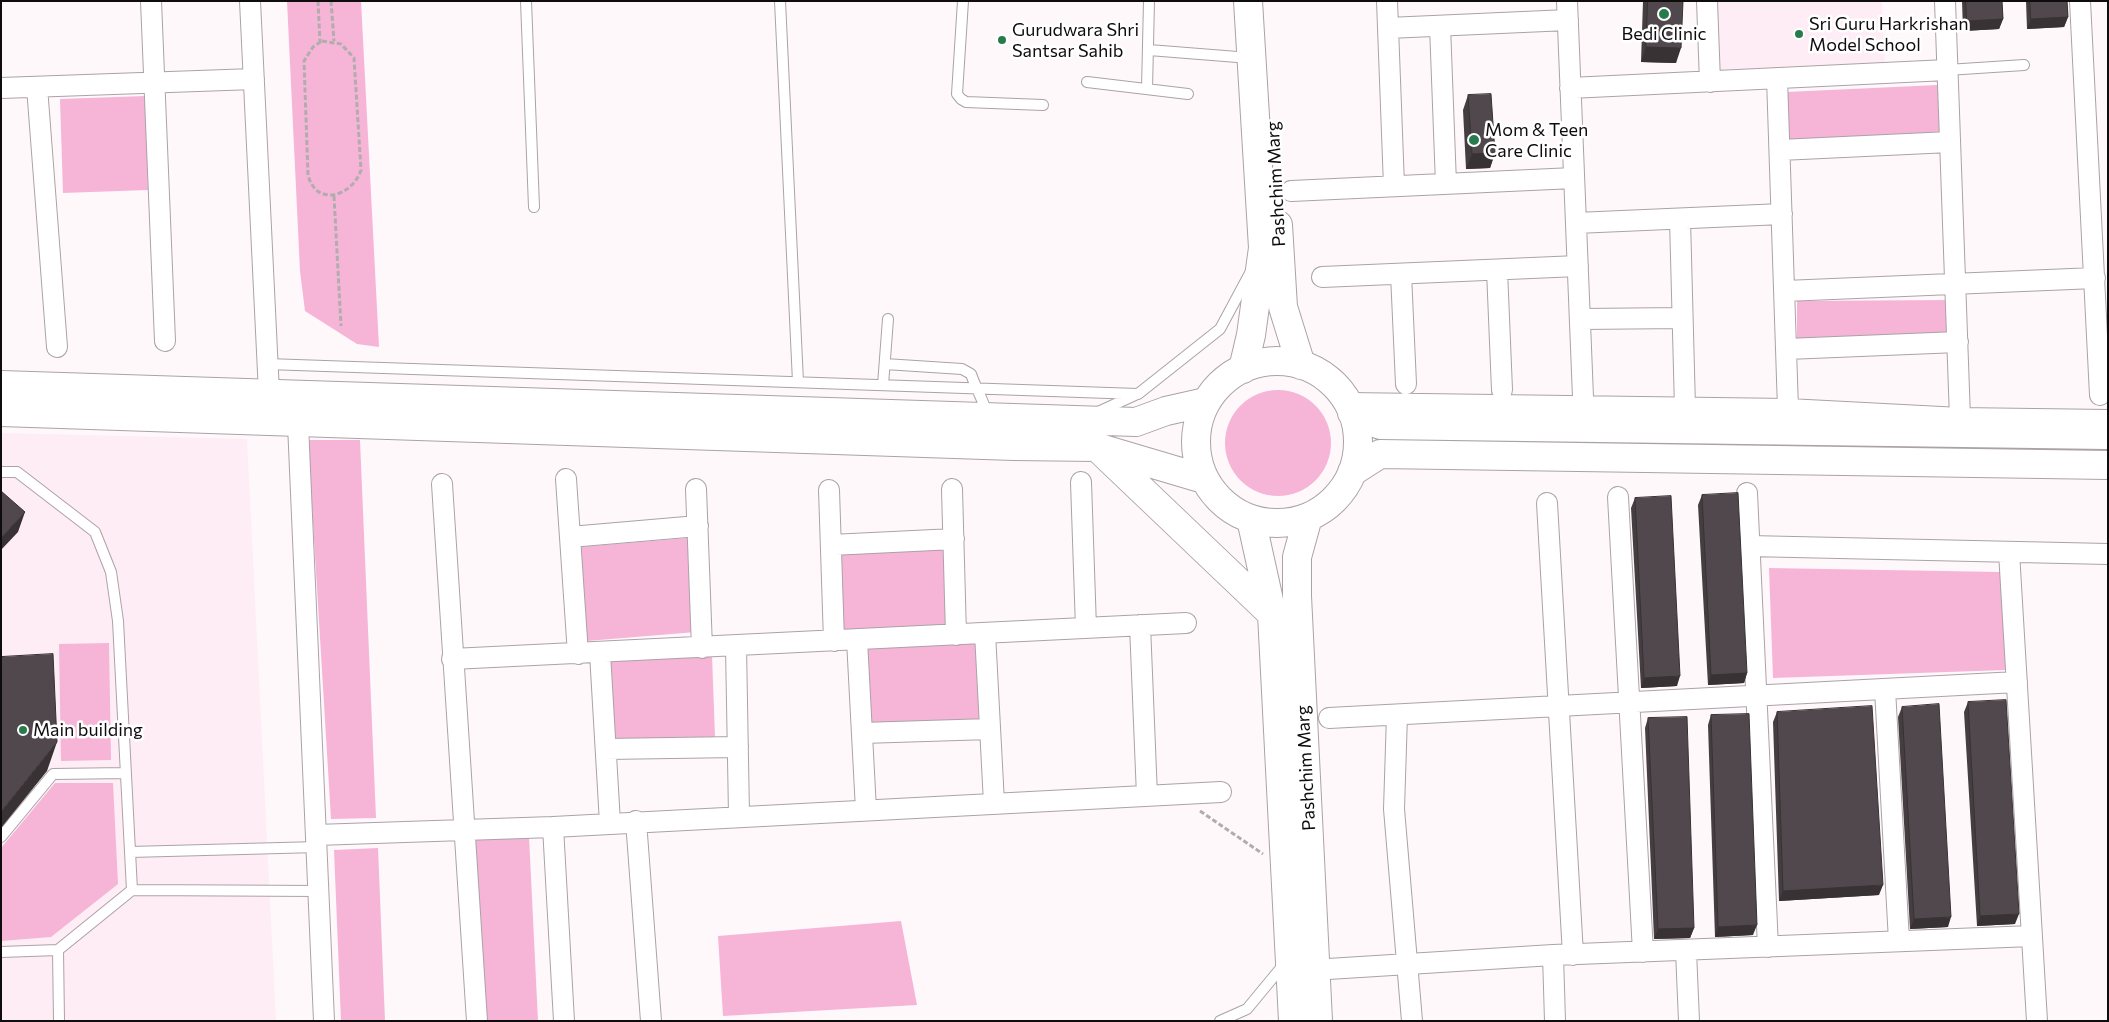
<!DOCTYPE html>
<html>
<head>
<meta charset="utf-8">
<style>
  body { margin:0 }
  #map { position:relative; width:2109px; height:1022px; overflow:hidden; background:#fef8fb; font-family:Commissioner,sans-serif }
  canvas { display:block }
  .frame { position:absolute; inset:0; border:2px solid #0f0c0d; pointer-events:none }
</style>
</head>
<body>
<div id="map">
<canvas width="2109" height="1022"></canvas>
<div class="frame"></div>
</div>
<script>
const ctx = document.querySelector('canvas').getContext('2d');
ctx.lineJoin = 'round';
function fillPath(path, color) { ctx.fillStyle = color; ctx.fill(path, 'evenodd'); }
function trace(path, color, width, dash) { ctx.strokeStyle = color; ctx.lineWidth = width; ctx.lineCap = dash ? 'butt' : 'round'; ctx.setLineDash(dash || []); ctx.stroke(path); }
function label(font, color, halo, rows, align = 'center') {
  ctx.font = font + ' Commissioner,sans-serif'; ctx.lineWidth = 5; ctx.setLineDash([]); ctx.textBaseline = 'middle'; ctx.strokeStyle = halo; ctx.fillStyle = color; for (const [text, x, y, turn = 0] of rows) {
    ctx.save(); ctx.translate(x, y); ctx.rotate((+turn || 0) * Math.PI / 180); ctx.textAlign = isNaN(turn) ? turn : align; if (halo) ctx.strokeText(text, 0, 0); ctx.fillText(text, 0, 0); ctx.restore();
  }
}
fillPath(new Path2D(`
  M1713,1h169l3,66 -169,7z
  M1,433l246,6 29,582h-275z`), '#feedf5');
fillPath(new Path2D(`
  M287,1h74l18,346 -22,-3 -52,-33 -5,-40z
  M1938,85l2,50 -152,7 -2,-50z
  M145,96l3,94 -85,3 -3,-94z
  M1949,300v37l-152,1v-37z
  M1225 443a53 53 0 1 1 106 0a53 53 0 1 1-106 0Z
  M308,440h52l16,378 -45,1z
  M688,538l8,94 -109,9 -8,-94z
  M947,544l3,85 -108,5 -4,-85z
  M1769,568l231,4 6,98 -233,8z
  M976,642l3,81 -110,4 -3,-80z
  M109,643l2,117 -50,1 -2,-117z
  M712,655l3,82 -104,5 -4,-82z
  M55,783h58l5,101 -67,53 -50,4v-93z
  M529,836l9,185h-67l-9,-181z
  M378,848l7,173h-44l-7,-171z
  M901,921l16,84 -194,11 -5,-80z`), '#f6b5d7');
const lane = new Path2D(`
  M526,1l8,206
  M780,1l18,381
  M963,1l-6,93 4,5 5,3 77,3
  M1149,50l101,8
  M1947,70l77,-5
  M1087,82l101,12
  M1147,89l2,-88
  M267,364l871,30 82,-65 30,-56
  M885,364l77,5 9,5c5,15 13,27 17,43
  M883,385l5,-66
  M1096,413l39,-18
  M1,472h16l78,60 16,40 7,49 14,269
  M1,837l52,-63 73,-1
  M130,852l188,-5
  M58,950l1,71
  M1,952l57,-2 74,-60 188,1
  M1220,1021l27,-12 38,-46`);
const street = new Path2D(`
  M151,1l14,340
  M250,1l19,392
  M1387,1l7,185
  M1567,1l16,396
  M1707,1l3,81
  M1945,1l15,417
  M2080,1l20,394
  M1440,26l6,158
  M1388,28l180,-8
  M1777,78l11,331
  M37,87l20,260
  M1,88l253,-9
  M1570,88l377,-18
  M1780,150l170,-8
  M1291,191l283,-13
  M1680,219l5,189
  M1576,223l206,-9
  M1497,270l5,120
  M1401,274l5,110
  M1322,277l256,-11
  M1785,291l310,-13
  M1580,319l102,-1
  M1787,349l171,-7
  M1348,403l440,6 172,9 148,2
  M298,424l26,597
  M566,479l12,175
  M1081,482l5,146
  M442,484l35,537
  M696,489l6,159
  M952,489l4,146
  M829,490l5,151
  M1747,493l21,454
  M1618,497l25,455
  M1547,503l26,452
  M570,537l128,-11
  M831,545l123,-6
  M1749,546l359,8
  M2009,552l28,469
  M1140,625l7,171
  M985,633l9,170
  M857,640l9,170
  M736,646l3,169
  M600,653l10,170
  M452,659l734,-36
  M1885,689l14,252
  M1397,715l-3,94 18,212
  M1329,718l688,-36
  M862,733l128,-4
  M606,749l132,-2
  M636,821l15,200
  M553,827l11,194
  M316,835l237,-8 668,-35
  M1686,951l3,70
  M1553,955l2,66
  M1328,969l225,-14 479,-19`);
const secondary = new Path2D(`
  M1278,225l5,82 18,58
  M1196 442a81 81 0 1 1 162 0a81 81 0 1 1-162 0Z
  M1243,369l8,-34 12,-87 -15,-247
  M1,385l1135,37 30,-11 40,-9
  M1,412l1013,34 82,1 108,32
  M1352,413l28,12 728,10
  M1101,451l171,163
  M1352,472l28,-18 728,11
  M1308,517l-11,40v39l21,425
  M1251,519l21,95 21,407`);
trace(lane, '#aba2a7', 12);
trace(street, '#aba2a7', 22);
trace(secondary, '#aba2a7', 30);
trace(new Path2D(`
  M318,1l2,41
  M331,1l3,40
  M322,41l19,3 13,14 7,112c-9,27 -45,37 -53,5l-4,-114 9,-14z
  M334,196l7,130
  M1200,811l63,43`), '#b1acae', 3, [5, 2.5]);
trace(lane, '#fff', 10);
trace(street, '#fff', 20);
trace(secondary, '#fff', 28);
fillPath(new Path2D(`
  M1643,1h40l-7,62 -35,-1z
  M1962,1h40l1,18 -4,10 -36,2z
  M2026,1h41l1,16 -4,10 -37,2z
  M1468,95l27,58 -5,15 -24,1 -3,-59z
  M1702,495l45,178 -3,10 -36,2 -10,-180z
  M1635,498l42,188 -36,2 -10,-180z
  M1968,702l47,222 -38,2 -13,-214z
  M1902,707l46,220 -38,2 -12,-212z
  M1777,712l102,183 -100,6 -6,-179z
  M1711,715l42,220 -38,2 -7,-212z
  M1648,718l46,210 -4,10 -36,1 -9,-211z`), '#453e41');
fillPath(new Path2D(`
  M2068,17l-4,10 -37,2 4,-10z
  M2003,19l-4,10 -36,2 4,-10z
  M1646,47l35,1 -5,15 -35,-1z
  M1495,153l-5,15 -24,1 6,-15z
  M25,512l-7,20 -17,18v-12z
  M1747,673l-3,10 -36,2 3,-10z
  M1680,676l-3,10 -36,2 3,-10z
  M57,742l-10,29 -46,57v-16z
  M1883,885l-4,10 -100,6 4,-10z
  M2019,914l-4,10 -38,2 3,-10z
  M1951,917l-3,10 -38,2 4,-10z
  M1757,925l-4,10 -38,2 3,-10z
  M1694,928l-4,10 -36,1 4,-10z`), '#383235');
const building = new Path2D(`
  M1648,1h35l-2,47 -35,-1z
  M1966,1h36l1,18 -36,2z
  M2030,1h37l1,16 -37,2z
  M1491,94l4,59 -23,1 -4,-59z
  M1,491l24,21 -24,26z
  M1738,493l9,180 -36,2 -9,-180z
  M1671,496l9,180 -36,2 -9,-180z
  M53,654l4,88 -56,70v-155z
  M2006,700l13,214 -39,2 -12,-214z
  M1939,704l12,213 -37,2 -12,-212z
  M1872,706l11,179 -100,6 -6,-179z
  M1749,714l8,211 -39,2 -7,-212z
  M1687,717l7,211 -36,1 -10,-211z`);
fillPath(building, '#50484c');
trace(building, '#383235', 1);
for (const [x, y, r, color] of [
  [1664,14,6,"#277b4d"],
  [1799,34,5,"#277b4d"],
  [1002,40,5,"#277b4d"],
  [1474,140,6,"#277b4d"],
  [23,730,5,"#277b4d"]
]) { const dot = new Path2D(); dot.arc(x, y, r, 0, 2 * Math.PI); ctx.fillStyle = color; ctx.fill(dot); trace(dot, '#fff', 2); }
label('18px', '#0f0c0d', '#fff', [
  ["Sri Guru Harkrishan",1809,24],
  ["Model School",1809,45],
  ["Gurudwara Shri",1012,30],
  ["Santsar Sahib",1012,51],
  ["Bedi Clinic",1664,34,"center"],
  ["Mom & Teen",1485,130],
  ["Care Clinic",1485,151],
  ["Main building",33,730]
], 'left');
label('18px', '#0f0c0d', '#fff', [
  ["Pashchim Marg",1276,184,-93],
  ["Pashchim Marg",1306,768,-93]
]);
</script>
</body>
</html>
